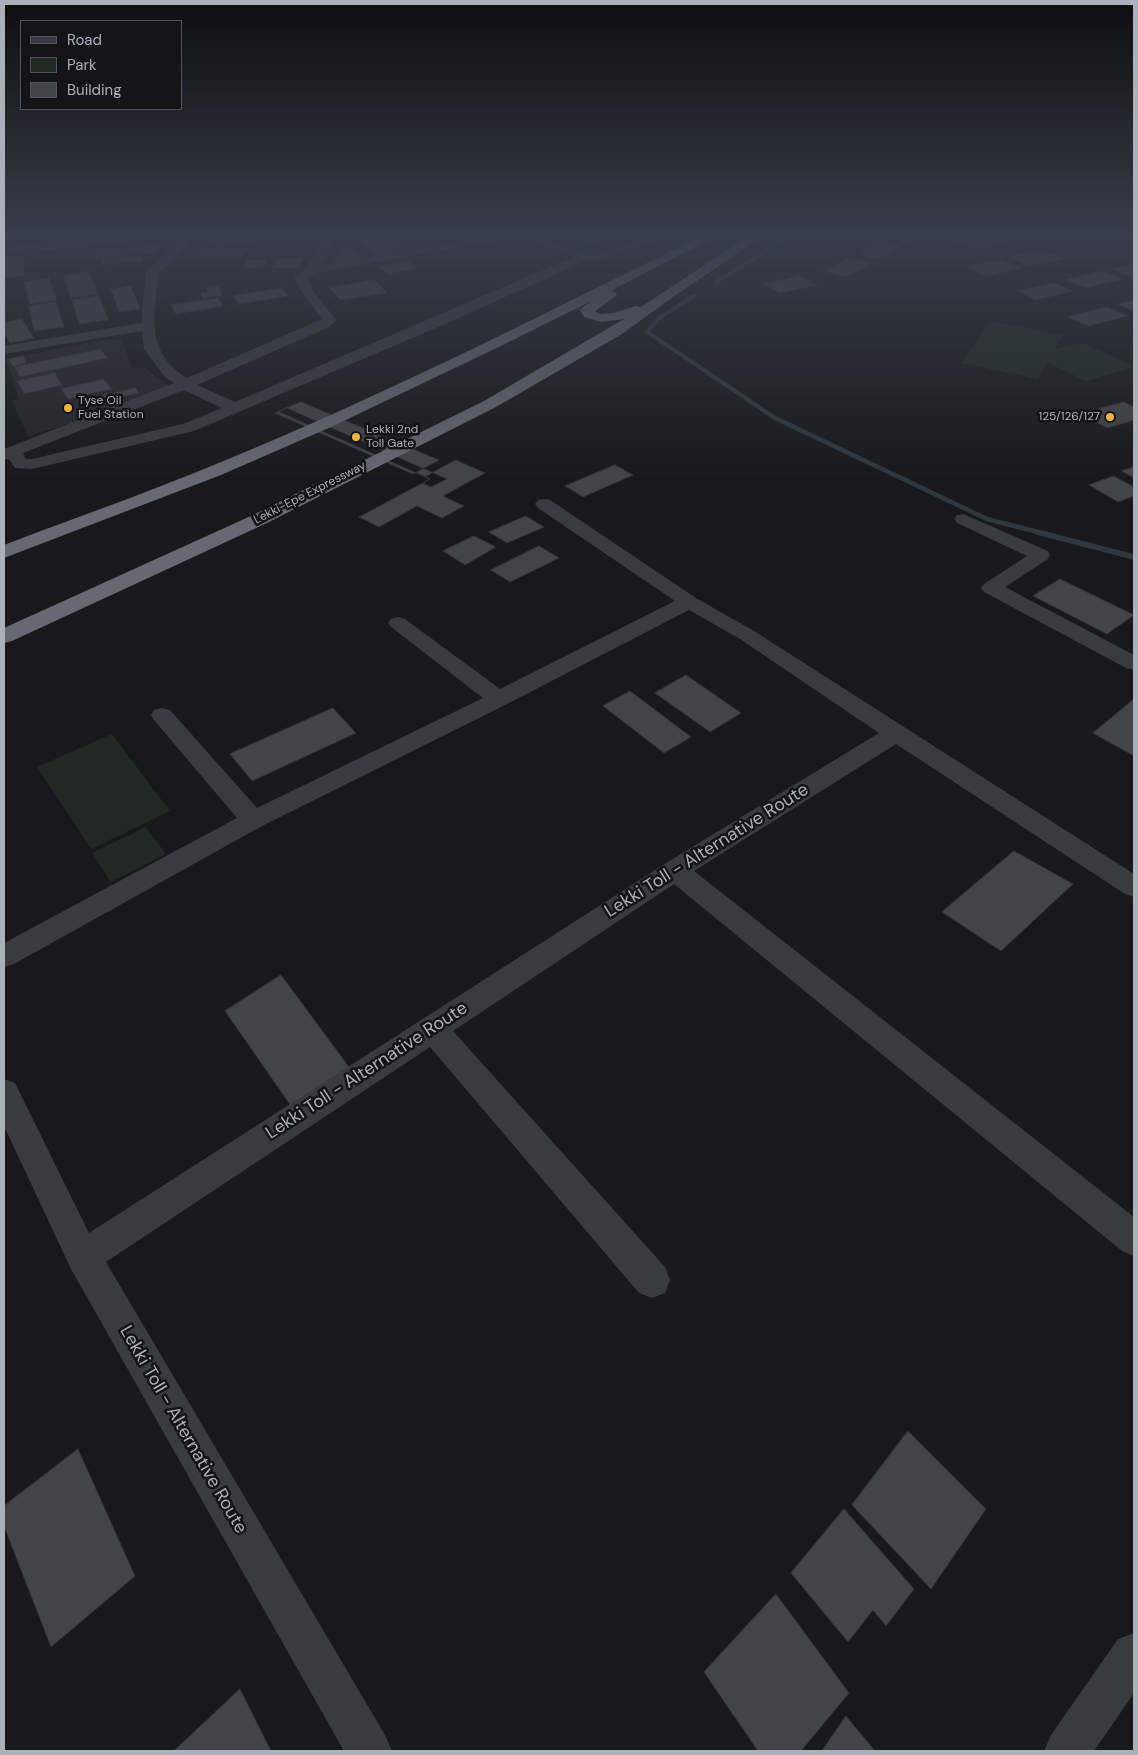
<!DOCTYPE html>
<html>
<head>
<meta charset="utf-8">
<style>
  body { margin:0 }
  #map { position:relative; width:1138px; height:1755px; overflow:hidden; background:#19191b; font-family:"DM Sans",sans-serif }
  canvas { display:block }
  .frame { position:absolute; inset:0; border:5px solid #abb0bb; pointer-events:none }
  .legend { position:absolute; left:20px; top:20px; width:162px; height:90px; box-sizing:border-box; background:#141416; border:1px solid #505258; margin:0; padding:6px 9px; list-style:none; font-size:15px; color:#abb0bb }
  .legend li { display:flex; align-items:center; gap:10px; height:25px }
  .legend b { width:25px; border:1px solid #505258 }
</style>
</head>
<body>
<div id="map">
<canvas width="1138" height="1755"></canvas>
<div class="frame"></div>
<ul class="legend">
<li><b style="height:6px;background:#3a3b40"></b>Road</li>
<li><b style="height:14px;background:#212922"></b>Park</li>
<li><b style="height:14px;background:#434448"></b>Building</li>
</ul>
</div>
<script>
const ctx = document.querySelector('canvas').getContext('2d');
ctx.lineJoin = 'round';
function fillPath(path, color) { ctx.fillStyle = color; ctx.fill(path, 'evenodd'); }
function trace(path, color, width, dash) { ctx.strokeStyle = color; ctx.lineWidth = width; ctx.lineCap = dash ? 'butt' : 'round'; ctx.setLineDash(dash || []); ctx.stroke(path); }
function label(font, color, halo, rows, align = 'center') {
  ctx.font = font + ' "DM Sans",sans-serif'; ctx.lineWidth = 5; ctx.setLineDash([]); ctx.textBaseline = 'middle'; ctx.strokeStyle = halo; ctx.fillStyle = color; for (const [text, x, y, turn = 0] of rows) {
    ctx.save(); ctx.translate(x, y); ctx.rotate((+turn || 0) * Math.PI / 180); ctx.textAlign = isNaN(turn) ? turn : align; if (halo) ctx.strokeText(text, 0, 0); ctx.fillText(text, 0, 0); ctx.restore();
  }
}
fillPath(new Path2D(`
  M109,339l13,2 11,28 11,-2 27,21 -68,26 -75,22 -16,-35 7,-2 -13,-40z`), '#252528');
fillPath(new Path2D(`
  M538,235h77l-38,16 -21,-13 -10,4z
  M991,321l72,14 -8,14 28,-6 48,22 1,3 -46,13 -38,-18 -10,16 -77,-16z
  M112,734l58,77 -79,38 -54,-82z
  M146,827l20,27 -55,28 -19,-29z`), '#212922');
trace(new Path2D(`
  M716,282l76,-47
  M694,296l-35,22 -12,14 53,35`), '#2f383f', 4);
trace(new Path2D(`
  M698,366l77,52 212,101 55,14`), '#2f383f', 4.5);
trace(new Path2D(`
  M1037,532l97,25`), '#2f383f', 5.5);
const building = new Path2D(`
  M389,235l16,15 -31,5 -16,-15z
  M447,235h32l-28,4z
  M891,235h30l-13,7 -21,-5z
  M980,235h13l16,7 -35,7 -20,-9z
  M211,238h48l-5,7h-49z
  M880,241l22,5 -24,13 -21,-5z
  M160,243l-2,10 -30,2 1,-9z
  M352,246l13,13 -27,5 -4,-5 5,-1 -1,-2 2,-1 -3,-3 4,-1 -3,-3z
  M121,247l-1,9 -24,2 1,-9z
  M204,247l45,1 -6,9 -46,-1z
  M1043,250l21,9 -35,7 -20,-9z
  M24,255l1,13 -21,2v-13z
  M143,256l-1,5 -41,3 1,-5z
  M278,258h26l-6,10h-26z
  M849,258l22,5 -25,14 -22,-6z
  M247,260h20l-3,7 -21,1z
  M1001,260l19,8 -34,8 -19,-9z
  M410,262l8,6 -30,6 -8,-7z
  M1134,264v13h-1l-20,-8z
  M23,268l2,7 -21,3v-7z
  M1103,271l19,8 -37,9 -19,-8z
  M89,272l9,22 -27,4 -7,-22z
  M800,276l17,9 -38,8 -16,-9z
  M49,278l8,22 -27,4 -6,-22z
  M375,280l12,13 -46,7 -11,-12z
  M1055,283l19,8 -39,9 -18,-9z
  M131,286l9,23 -21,3 -8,-23z
  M219,287l3,8 -20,3 -1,-5 7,-1 -2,-4z
  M282,288l6,8 -49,8 -6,-8z
  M99,296l9,24 -29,4 -7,-24z
  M218,298l5,8 -47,8 -5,-9z
  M1134,300v11l-16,-7z
  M56,302l8,25 -30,4 -5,-25z
  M1107,307l21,9 -40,10 -20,-9z
  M22,319l12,19 -24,5 -6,-10v-10z
  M101,349l7,9 -88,19 -5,-10z
  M24,356l2,7 -14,3 -3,-7z
  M55,373l7,12 -38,9 -7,-13z
  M104,379l8,10 -44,10 -7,-10z
  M136,388l3,5 -40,9 -3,-5z
  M301,402l138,58 -26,14 -138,-61z
  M1124,402l10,5v13l-27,8 -26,-14z
  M287,408l160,71 -16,8 -9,-4 8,-4 -151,-67z
  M456,460l29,13 -42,23 21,10 -22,12 -25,-12 -38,21 -20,-10 71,-38 -5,-2z
  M615,465l18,10 -50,22 -18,-11z
  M1134,467v11l-12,-7z
  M1114,476l20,11v9l-16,6 -29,-17z
  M526,516l18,11 -37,16 -18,-11z
  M474,536l22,11 -31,18 -22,-14z
  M539,546l20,12 -49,24 -19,-12z
  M1060,579l74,36 -27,19 -74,-38z
  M686,675l55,38 -31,19 -55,-39z
  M630,691l61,46 -27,16 -61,-47z
  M1134,699v57l-41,-23z
  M333,708l23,25 -104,48 -22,-27z
  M1014,851l59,33 -72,67 -59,-39z
  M281,975l82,111 -58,40 -80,-115z
  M908,1431l78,78 -55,80 -79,-84z
  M78,1449l57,127 -84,71 -47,-121v-20z
  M844,1509l70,80 -28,37 -13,-16 -25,32 -57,-69z
  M776,1594l73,99 -48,58h-43l-54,-79z
  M240,1689l31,62h-97z
  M846,1716l29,35h-53z`);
fillPath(building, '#434448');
trace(building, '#333337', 1);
fillPath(new Path2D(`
  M136,235h56l-7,14 -27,24c-3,43 -14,78 29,105l135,-59 -22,-29 -6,-14 13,-8 18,-33h12l-16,30 178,-30h40l11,7 36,11 17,-1 48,-17h18l-2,2 -58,21 -22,2 -144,65 -249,106 -162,38 -17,-1 -6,-9 -5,1v-11l170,-66 -9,-6 -21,-28 -2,-18 -138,23v-8l137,-23 5,-51 30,-28 3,-6 -175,16v-8zM526,236l16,10 32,11 -339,145 -38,-17 132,-58 7,-7 -24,-31 -5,-12 8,-4zM184,390l38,18 -39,16 -151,35h-6l-3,-6z
  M544,499l6,1 146,98 58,33 380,243v23l-9,-3 -229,-150 -202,127 440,346v39l-12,-5 -448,-367 -221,147 212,236 5,13 -5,13 -13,5 -13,-5 -209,-246 -324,215 279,473 7,16h-48l-273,-482 -67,-143v-47l11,4 74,150 577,-370 213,-130 -139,-94 -51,-29 -182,94 -245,122 -248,138 -10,3v-24l233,-125 -83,-98 -3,-5 3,-5 8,-2 8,2 87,98 226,-110 -92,-71 -3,-4 3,-4 7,-2 7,2 95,70 175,-88 -137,-93 -3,-4 3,-4z
  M963,514l85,37 2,4 -2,4 -43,28 129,68v15l-8,-2 -142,-76 -3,-4 3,-4 43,-28 -70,-33 -3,-4 3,-4z
  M1134,1633v60l-40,58h-50l7,-16 67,-96z`), '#3a3b40');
fillPath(new Path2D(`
  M703,235h16l-107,55 5,4 -2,3 -20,14 6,3 12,-1 23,-7 5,1 109,-72h15l-95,64 -48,35 -126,73 -229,116 -255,118 -8,2v-15l249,-113 231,-114 140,-82 -23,3 -17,-5 -4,-7 11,-9 -88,44 -172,82 -110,48 -217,83v-13c68,-26 137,-50 205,-78 168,-68 331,-151 494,-232z`), '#666971');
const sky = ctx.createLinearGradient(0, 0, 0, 481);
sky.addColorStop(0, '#0e0e0f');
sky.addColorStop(0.49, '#383e4a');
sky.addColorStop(1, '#383e4a00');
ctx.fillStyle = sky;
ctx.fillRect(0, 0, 1138, 481);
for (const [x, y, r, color] of [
  [68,408,5,"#f1b43b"],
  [1110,417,5,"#f1b43b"],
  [356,437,5,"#f1b43b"]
]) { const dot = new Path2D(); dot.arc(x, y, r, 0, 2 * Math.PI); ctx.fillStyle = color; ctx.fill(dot); trace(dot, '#141416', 2); }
label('12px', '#abb0bb', '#141416', [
  ["Tyse Oil",78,401],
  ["Fuel Station",78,415],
  ["125/126/127",1100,417,"right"],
  ["Lekki 2nd",366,430],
  ["Toll Gate",366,444]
], 'left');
label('12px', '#abb0bb', '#141416', [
  ["Lekki-Epe Expressway",310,493,-27]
]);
label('18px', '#abb0bb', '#141416', [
  ["Lekki Toll - Alternative Route",707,851,-32],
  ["Lekki Toll - Alternative Route",367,1071,-33],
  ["Lekki Toll - Alternative Route",183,1430,60]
]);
</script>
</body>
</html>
